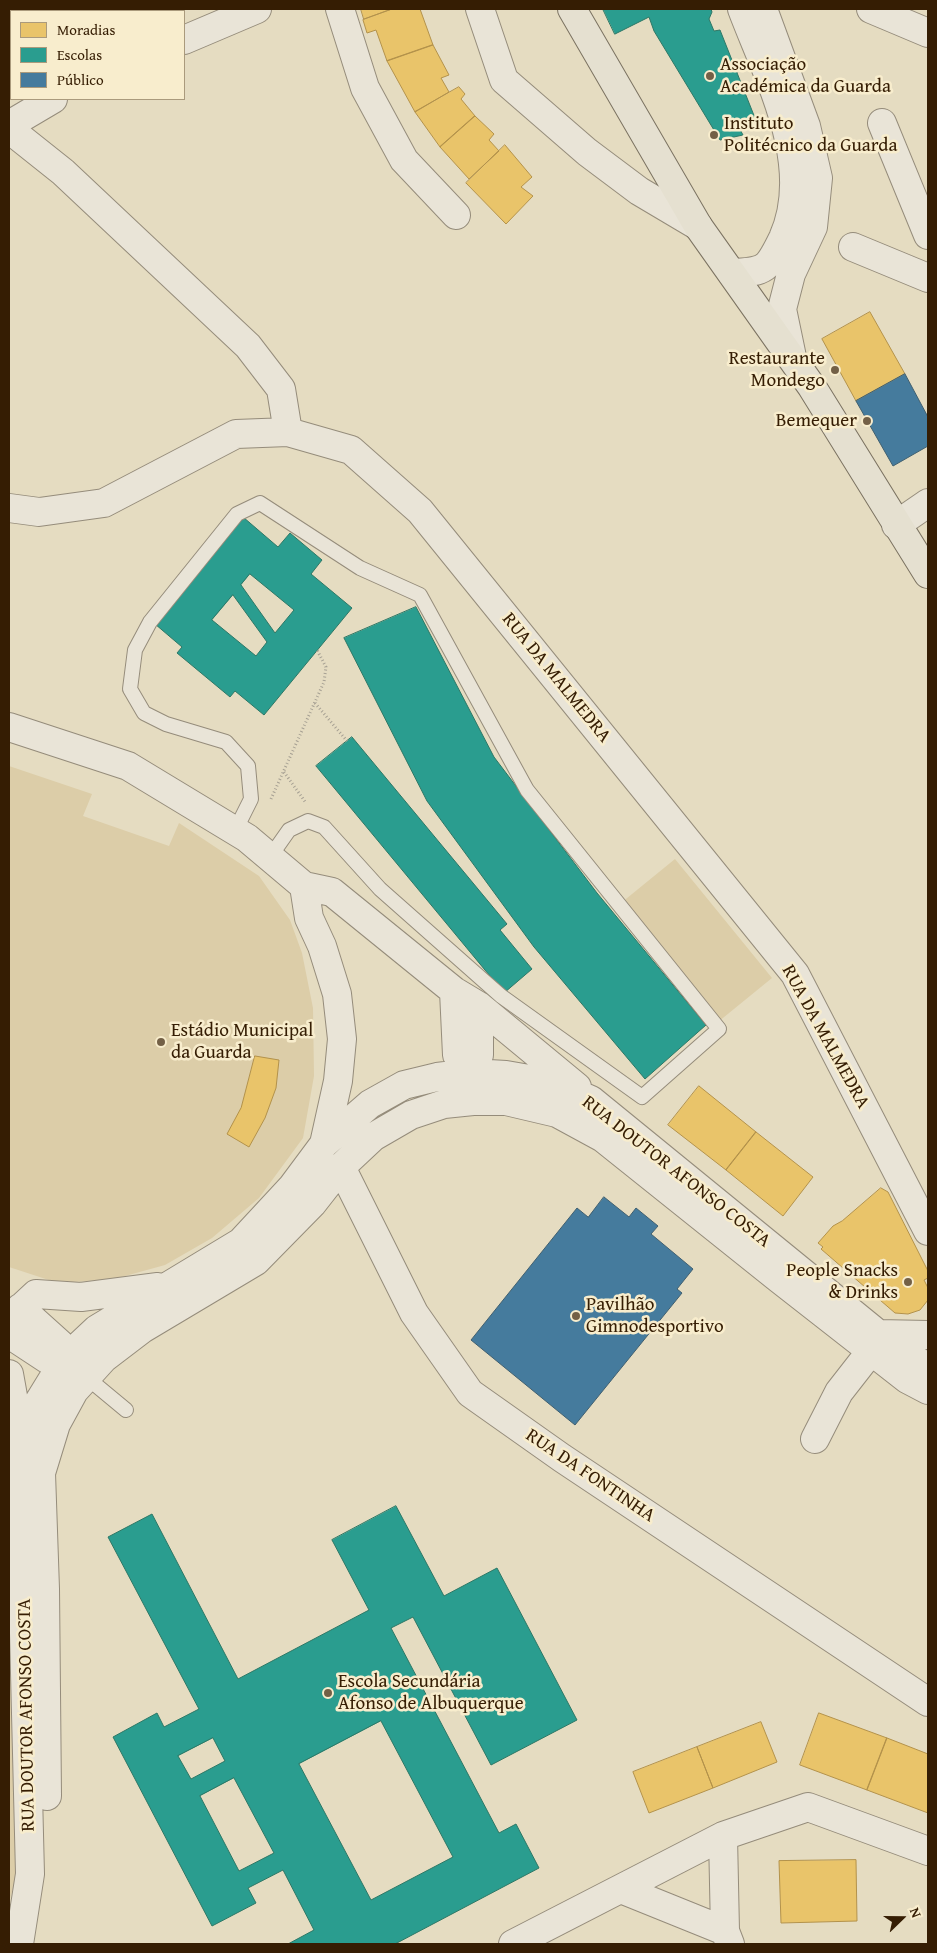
<!DOCTYPE html>
<html>
<head>
<meta charset="utf-8">
<style>
  body { margin:0 }
  #map { position:relative; width:937px; height:1953px; overflow:hidden; background:#e5dcc1; font-family:"Gentium Book Plus",serif }
  canvas { display:block }
  .frame { position:absolute; inset:0; border:10px solid #351d03; pointer-events:none }
  .legend { position:absolute; left:10px; top:10px; width:175px; height:90px; box-sizing:border-box; background:#f8edcd; border:1px solid #aa9a7c; margin:0; padding:6px 9px; list-style:none; font-size:15px; color:#351d03 }
  .legend li { display:flex; align-items:center; gap:10px; height:25px }
  .legend b { width:25px; border:1px solid #aa9a7c }
  .north { position:absolute; left:877px; top:1893px; width:50px; height:50px; -webkit-text-stroke:4px #f8edcd; paint-order:stroke; rotate:68deg; font-size:14px; font-weight:700; line-height:20px; text-align:center; color:#351d03 }
  .north::after { content:''; display:block; margin:auto; width:18px; height:22px; background:#351d03; clip-path:polygon(50% 0,100% 100%,50% 72%,0 100%) }
</style>
</head>
<body>
<div id="map">
<canvas width="937" height="1953"></canvas>
<div class="frame"></div>
<ul class="legend">
<li><b style="height:14px;background:#e9c46a"></b>Moradias</li>
<li><b style="height:14px;background:#2a9d8f"></b>Escolas</li>
<li><b style="height:14px;background:#457b9d"></b>Público</li>
</ul>
<div class="north">N</div>
</div>
<script>
const ctx = document.querySelector('canvas').getContext('2d');
ctx.lineJoin = 'round';
function fillPath(path, color) { ctx.fillStyle = color; ctx.fill(path, 'evenodd'); }
function trace(path, color, width, dash) { ctx.strokeStyle = color; ctx.lineWidth = width; ctx.lineCap = dash ? 'butt' : 'round'; ctx.setLineDash(dash || []); ctx.stroke(path); }
function label(font, color, halo, rows, align = 'center') {
  ctx.font = font + ' "Gentium Book Plus",serif'; ctx.lineWidth = 5; ctx.setLineDash([]); ctx.textBaseline = 'middle'; ctx.strokeStyle = halo; ctx.fillStyle = color; for (const [text, x, y, turn = 0] of rows) {
    ctx.save(); ctx.translate(x, y); ctx.rotate((+turn || 0) * Math.PI / 180); ctx.textAlign = isNaN(turn) ? turn : align; if (halo) ctx.strokeText(text, 0, 0); ctx.fillText(text, 0, 0); ctx.restore();
  }
}
fillPath(new Path2D(`
  M9,766l83,28 -9,22 86,30 10,-23 80,53 31,44 12,33 11,55 1,68 -11,62 -44,60 -47,40 -47,27 -51,14 -56,4 -49,-16z
  M675,859l97,119 -54,44 -97,-119z
  M9,1584l5,40 3,251 -8,27z`), '#dccda8');
const homes = new Path2D(`
  M361,9h31l-28,10z
  M392,9h28l13,36 -46,16 -11,-31 -9,3 -4,-13z
  M433,45l16,30 -8,3 8,14 -34,20 -28,-51z
  M459,87l6,7 -4,5 14,17 -35,31 -25,-35z
  M475,116l19,18 -5,6 10,11 -30,28 -29,-32z
  M505,145l27,32 -11,10 12,9 -27,28 -40,-41z
  M870,312l35,62 -49,27 -34,-62z
  M255,1056l24,4 -3,28 -11,30 -16,29 -22,-13 14,-26z
  M699,1086l57,46 -30,38 -58,-45z
  M756,1132l57,45 -30,39 -57,-46z
  M881,1188l7,4 40,79v7l-4,2 4,8v12l-8,10 -12,4 -13,-1 -74,-64 2,-2 -5,-4 15,-17 9,-5z
  M819,1713l68,25 -20,52 -67,-25z
  M761,1722l16,40 -64,26 -16,-41z
  M887,1738l41,16v59l-61,-23z
  M697,1747l16,41 -64,25 -16,-41z
  M856,1860l1,61 -76,2 -2,-62z`);
fillPath(homes, '#e9c46a');
trace(homes, '#b3924b', 1);
const schools = new Path2D(`
  M603,9h108l1,3 -3,7 5,12 6,-1 35,88 -17,8 5,9 -23,5 -66,-109 -5,-14 -34,17z
  M243,517l35,30 12,-14 32,27 -11,14 41,34 -88,107 -29,-24 -5,6 -53,-44 5,-6 -27,-23zM250,574l44,36 -19,23 -34,-48zM233,595l34,47 -11,14 -44,-36z
  M416,607l78,150 103,136 109,132 -61,54 -111,-132 -107,-146 -83,-163z
  M352,737l155,187 -7,6 32,39 -28,24 -188,-227z
  M396,1506l48,90 53,-28 80,152 -86,45 -78,-148 -22,11 108,205 17,-9 23,44 -144,76h-107l26,-14 -31,-60 -35,18 8,15 -44,23 -99,-189 44,-24 7,14 35,-18 -91,-172 44,-23 86,165 131,-69 -37,-70zM381,1721l72,136 -82,43 -72,-136zM213,1738l12,23 -34,18 -13,-23zM234,1778l40,75 -35,18 -39,-75z`);
fillPath(schools, '#2a9d8f');
trace(schools, '#2d7765', 1);
const public = new Path2D(`
  M905,374l23,43v29l-35,20 -37,-65z
  M604,1197l25,20 7,-9 22,18 -7,8 42,35 -16,20 5,4 -107,132 -104,-85 106,-132 11,9z`);
fillPath(public, '#457b9d');
trace(public, '#405f6f', 1);
const service = new Path2D(`
  M235,831l16,-32 -3,-33 -22,-24 -60,-18 -22,-11 -14,-24 5,-39 15,-28 87,-108 23,-11 100,65 60,27 107,195 192,239 -77,68 -141,-101 -121,-107 -56,-62 -16,-6 -19,9 -19,27
  M85,1376l41,34`);
const minor = new Path2D(`
  M340,9l25,79 39,72 52,55
  M480,9l24,71 83,72 52,39 59,35
  M763,9l43,117 12,52 -5,49 -22,47 -9,35 10,48
  M871,9l57,24
  M184,40l73,-31
  M882,123l46,112
  M9,125l44,-26
  M9,129l54,43 185,174 33,43 7,43
  M853,247l75,31
  M732,273c34,-1 36,-4 51,-35 33,-73 -15,-160 -41,-229
  M9,508l30,4 65,-9 132,-69 52,-2 63,18 69,61 375,463 133,257
  M896,525l32,-22
  M9,727l119,39 119,72 57,48 28,6 122,99 25,15 98,81
  M304,886l5,32 13,28 15,48 5,45 -4,42 -14,63
  M454,991l3,64 14,18
  M472,1090l-1,-17 8,-18v-49
  M341,1167l73,146 56,80 92,65 366,244
  M20,1308l40,36 5,15
  M9,1319l27,-25 45,3 77,-10
  M9,1334l38,25h18
  M878,1334l50,1
  M9,1374l13,72
  M815,1439l24,-47 32,-41
  M47,1796l-2,-207 -4,-116 15,-49 18,-33 30,-33 38,-29 114,-68 56,-57 29,-37 32,-30 38,-22 33,-11 29,-3h33l51,12 46,25 175,140 129,101 21,11
  M723,1836l2,95
  M621,1889l104,42 5,13
  M19,1944l11,-70 -10,-402 2,-26 16,-43 27,-44 32,-30 144,-87 51,-55 32,-43 46,-40 34,-19 33,-8 34,-4 35,2 46,8 39,17 287,234 50,34
  M513,1944l210,-108 85,-29 120,44`);
const primary = new Path2D(`
  M572,9l126,217 114,161 116,187`);
trace(service, '#958c7b', 16);
trace(minor, '#958c7b', 30);
trace(primary, '#7b7261', 30);
trace(new Path2D(`
  M315,703l32,38
  M284,772l22,31
  M271,799l53,-117 2,-15 -9,-17`), '#a6a093', 3, [1, 2.5]);
trace(service, '#e9e4d7', 14);
trace(minor, '#e9e4d7', 28);
trace(primary, '#e5e0d0', 28);
for (const [x, y, r, color] of [
  [710,76,5,"#736046"],
  [714,135,5,"#736046"],
  [835,370,5,"#736046"],
  [867,421,5,"#736046"],
  [161,1042,5,"#736046"],
  [908,1282,5,"#736046"],
  [576,1316,5,"#736046"],
  [328,1693,5,"#736046"]
]) { const dot = new Path2D(); dot.arc(x, y, r, 0, 2 * Math.PI); ctx.fillStyle = color; ctx.fill(dot); trace(dot, '#f8edcd', 2); }
label('19px', '#351d03', '#f8edcd', [
  ["Associação",720,65],
  ["Académica da Guarda",720,87],
  ["Instituto",724,124],
  ["Politécnico da Guarda",724,146],
  ["Restaurante",825,359,"right"],
  ["Mondego",825,381,"right"],
  ["Bemequer",857,421,"right"],
  ["Estádio Municipal",171,1031],
  ["da Guarda",171,1053],
  ["People Snacks",898,1271,"right"],
  ["& Drinks",898,1293,"right"],
  ["Pavilhão",586,1305],
  ["Gimnodesportivo",586,1327],
  ["Escola Secundária",338,1682],
  ["Afonso de Albuquerque",338,1704]
], 'left');
label('19px', '#351d03', '#f8edcd', [
  ["RUA DA MALMEDRA",556,678,51],
  ["RUA DA MALMEDRA",825,1037,61],
  ["RUA DOUTOR AFONSO COSTA",676,1172,38],
  ["RUA DA FONTINHA",590,1476,34],
  ["RUA DOUTOR AFONSO COSTA",27,1715,-91]
]);
</script>
</body>
</html>
